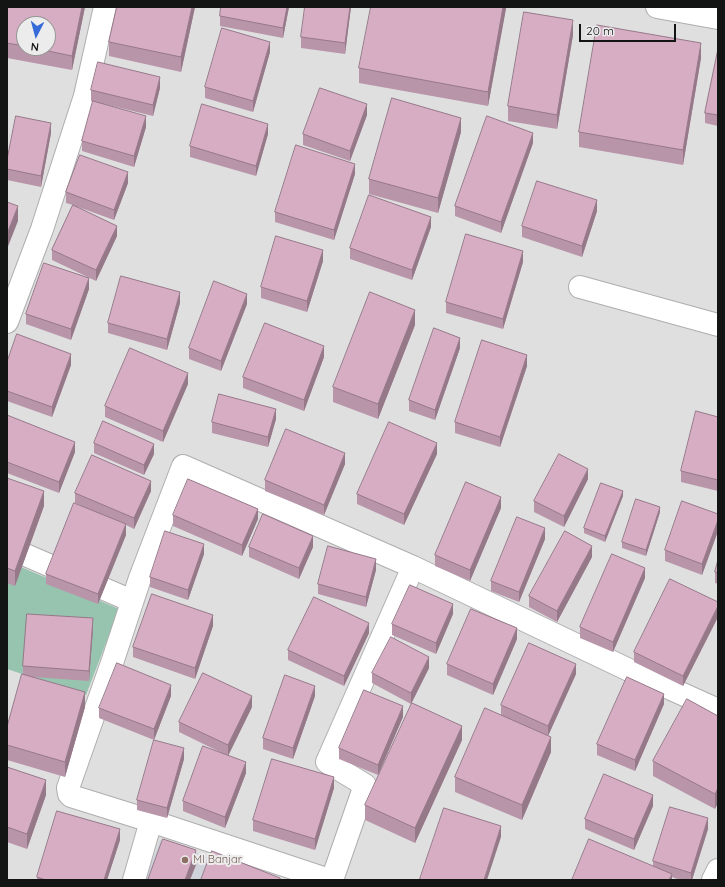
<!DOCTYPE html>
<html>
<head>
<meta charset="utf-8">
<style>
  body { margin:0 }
  #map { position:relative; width:725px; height:887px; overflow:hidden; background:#dfdfe0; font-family:Quicksand,sans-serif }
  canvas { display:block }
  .frame { position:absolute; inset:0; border:8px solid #131414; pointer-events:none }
  .north { position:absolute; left:16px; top:16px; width:40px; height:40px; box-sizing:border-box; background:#ececed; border:1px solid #959696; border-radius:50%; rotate:186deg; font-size:11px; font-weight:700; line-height:16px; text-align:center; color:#131414 }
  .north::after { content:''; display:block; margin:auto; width:14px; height:18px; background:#366ad9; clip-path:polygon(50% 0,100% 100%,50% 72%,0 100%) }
  .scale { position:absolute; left:579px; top:24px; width:97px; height:18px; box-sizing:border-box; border:2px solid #131414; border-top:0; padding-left:5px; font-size:12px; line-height:14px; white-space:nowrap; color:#131414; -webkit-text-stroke:3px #ececed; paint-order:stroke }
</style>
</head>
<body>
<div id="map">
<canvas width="725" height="887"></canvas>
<div class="frame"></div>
<div class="north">N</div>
<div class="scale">20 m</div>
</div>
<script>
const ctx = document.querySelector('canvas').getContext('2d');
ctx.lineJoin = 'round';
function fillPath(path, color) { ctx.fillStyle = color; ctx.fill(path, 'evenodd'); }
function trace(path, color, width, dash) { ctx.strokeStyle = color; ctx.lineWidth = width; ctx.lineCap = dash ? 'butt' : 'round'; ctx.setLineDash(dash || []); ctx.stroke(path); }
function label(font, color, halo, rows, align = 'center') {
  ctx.font = font + ' Quicksand,sans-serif'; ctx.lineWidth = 4; ctx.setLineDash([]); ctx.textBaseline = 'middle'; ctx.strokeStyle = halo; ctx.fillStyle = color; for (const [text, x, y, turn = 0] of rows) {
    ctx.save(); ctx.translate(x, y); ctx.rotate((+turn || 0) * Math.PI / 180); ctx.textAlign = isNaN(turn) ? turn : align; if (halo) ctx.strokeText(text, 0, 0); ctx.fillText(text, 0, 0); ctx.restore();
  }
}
fillPath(new Path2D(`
  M160,840l114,40h-129z`), '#cfd2da');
fillPath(new Path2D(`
  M7,561l112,48 -33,86 -79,-26z`), '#97c4ae');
const minor = new Path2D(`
  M657,7l61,11
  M580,287l138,38
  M7,322l35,-93 43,-133 20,-89
  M7,547l125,54
  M134,880l17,-59
  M329,880l-178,-59 -80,-25 -2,-2 -1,-6 45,-128 27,-82 43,-112 230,101
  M332,880l33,-95 -38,-23 86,-195 216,103 89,40
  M713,880l5,-10`);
trace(minor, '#aeaeb0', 24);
trace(minor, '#fff', 22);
fillPath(new Path2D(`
  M7,7h78l-13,63 -65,-12zM24,24l24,24h-24z
  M117,7h78l-14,65 -72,-16v-14z
  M221,7h68l-6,31 -63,-12v-10z
  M351,7l-6,47 -44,-6v-11z
  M506,7l-18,99 -129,-23v-15z
  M573,35l-16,94 -49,-8v-15z
  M718,49v77l-13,-3v-10z
  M270,52l-17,60 -48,-14v-11z
  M701,58l-18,107 -104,-18v-15z
  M160,88l-7,28 -49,-12 42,23 -12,40 -52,-16v-10l11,-39 -2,-1v-11z
  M367,115l-17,46 -47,-16v-11z
  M461,132l-23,81 -69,-19v-15z
  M51,133l-10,54 -34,-7v-20z
  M268,134l-12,42 -66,-19v-11z
  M533,143l-32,90 -46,-17v-10z
  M355,174l-21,66 -59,-18v-10z
  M128,183l-14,37 -36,-13 39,29 -21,45 -44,-21v-10l21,-45 -7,-2v-11z
  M597,211l-15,46 -60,-20v-11z
  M431,227l-19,53 -62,-21v-11z
  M323,261l-16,51 -46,-14v-11z
  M523,262l-20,67 -57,-16v-11z
  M89,289l-18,51 -45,-16v-10z
  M180,303l-13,47 -59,-17v-10z
  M247,304l-26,67 -32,-12v-11z
  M415,325l-37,94 -45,-17v-15z
  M460,348l-25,72 -26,-9v-11z
  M324,357l-20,54 -61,-23v-11z
  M7,362l64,3 -19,52 -45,-16z
  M527,366l-27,81 -45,-14v-11z
  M188,384l-25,58 -58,-25v-11z
  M7,415l68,37 -16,41 -52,-20z
  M718,417v74l-37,-9v-11z
  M276,419l-8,28 -56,-14v-11z
  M94,443l60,11 -10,21 -50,-22z
  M437,454l-33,71 -47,-21v-10z
  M345,464l-21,51 -59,-24v-11z
  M7,478l37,28 -29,80 -8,-3z
  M588,479l-24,48 -30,-15v-11z
  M151,491l-17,38 -8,-4v10l-28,69 -52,-20v-10l47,-63 -18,-8v-10z
  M623,496l-18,46 -21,-9v-5z
  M501,508l-31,73 -35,-15v-11z
  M660,512l-14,44 -24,-8v-6z
  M718,514v17l-16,44 -37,-14v-11z
  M173,515l85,4 -16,37 -69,-30z
  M545,539l-26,63 -28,-11v-10z
  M249,547h64l-14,32 -50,-22z
  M204,554l-16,46 -38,-13v-10z
  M592,557l-35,65 -28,-15v-11z
  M718,560v24l-3,-1v-11z
  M376,570l-10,37 -48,-13v-10z
  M645,578l-32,74 -33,-14v-11z
  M718,602v15l-35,69 -49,-24v-10z
  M453,614l-17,40 -44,-19v-11z
  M213,626l-18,53 -62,-22v-10z
  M93,629l-4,52 -55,-4 51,30 -20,70 -58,-17v-33l16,-53v-8z
  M369,633l-25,53 -56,-26v-10z
  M517,639l-24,56 -46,-20v-11z
  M429,668l-18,36 -39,-21v-10z
  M576,674l-28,62 3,16 -29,68 -67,-28v-15l46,-62v-10z
  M171,696l-17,44 -55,-22v-10z
  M315,696l-22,63 -30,-10v-11z
  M664,704l-29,67 -38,-16v-11z
  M252,707l-24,49 18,17 -21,55 -42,-17v-10l41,-47 -45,-22v-10z
  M718,716l-3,93 -62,-33v-15z
  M403,717l-25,58 -39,-16v-11z
  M462,740l-47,103 -50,-23v-15z
  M184,759l-17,59 -30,-8v-10z
  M7,767l39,28 -19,54 -20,-7z
  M334,788l-19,62 -62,-19v-11z
  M653,806l-19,44 -49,-21v-10z
  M708,829l-16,51h-12l-8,-3v3l-19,-14v-5z
  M120,840l-13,40h-70v-3z`), '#b995a9');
fillPath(new Path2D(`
  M82,7h3l-13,63v-14z
  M192,7h3l-14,65v-15z
  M287,7h2l-6,31v-10z
  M350,7h1l-6,47v-11z
  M503,7h3v2l-18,97v-14z
  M573,20v15l-16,94v-14z
  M270,42v10l-17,60v-11z
  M701,43v15l-18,107v-15z
  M160,77v11l-7,28v-11z
  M367,104v11l-17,46v-10z
  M146,116v11l-12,40v-11z
  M461,118v14l-23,81v-15z
  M51,123v10l-10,54v-11z
  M268,124v10l-12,42v-10z
  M533,133v10l-32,90v-11z
  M355,164v10l-21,66v-10z
  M128,172v11l-14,37v-10z
  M597,200v11l-15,46v-11z
  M18,206v15l-11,28v-15z
  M431,217v10l-19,53v-10z
  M117,226v10l-21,45v-11z
  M323,250v11l-16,51v-11z
  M523,251v11l-20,67v-10z
  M89,278v11l-18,51v-11z
  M180,292v11l-13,47v-11z
  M247,294v10l-26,67v-10z
  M415,310v15l-37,94v-15z
  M460,338v10l-25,72v-10z
  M324,346v11l-20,54v-11z
  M71,354v11l-19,52v-10z
  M527,355v11l-27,81v-10z
  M188,373v11l-25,58v-11z
  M276,409v10l-8,28v-10z
  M75,442v10l-16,41v-11z
  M437,443v11l-33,71v-11z
  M154,444v10l-10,21v-10z
  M345,453v11l-21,51v-10z
  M588,469v10l-24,48v-11z
  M151,481v10l-17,38v-11z
  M44,491v15l-29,80v-15z
  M623,491v5l-18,46v-6z
  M501,497v11l-31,73v-11z
  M660,507v5l-14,44v-6z
  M258,509v10l-16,37v-11z
  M718,520v11l-16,44v-11z
  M126,524v11l-28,69v-10z
  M545,528v11l-26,63v-10z
  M313,536v11l-14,32v-11z
  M204,544v10l-16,46v-10z
  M592,546v11l-35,65v-11z
  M376,559v11l-10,37v-10z
  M645,568v10l-32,74v-10z
  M453,604v10l-17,40v-11z
  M718,606v11l-35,69v-10z
  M213,615v11l-18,53v-11z
  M93,618v11l-4,52v-10z
  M369,623v10l-25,53v-10z
  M517,628v11l-24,56v-11z
  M429,657v11l-18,36v-11z
  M576,664v10l-28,62v-10z
  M171,685v11l-17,44v-11z
  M315,686v10l-22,63v-11z
  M85,692v15l-20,70v-15z
  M664,694v10l-29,67v-11z
  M252,696v11l-24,49v-11z
  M403,706v11l-25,58v-10z
  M462,726v14l-47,103v-15z
  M551,737v15l-29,68v-15z
  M184,748v11l-17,59v-10z
  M246,762v11l-21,55v-11z
  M334,777v11l-19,62v-11z
  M46,780v15l-19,54v-15z
  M718,788v15l-3,6v-15z
  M653,795v11l-19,44v-11z
  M708,818v11l-16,51h-1v-7z
  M501,826v11l-14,43h-3z
  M120,829v11l-13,40h-3z
  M196,850v15l-6,15h-5z
  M672,874v6h-3z`), '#967989');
const building = new Path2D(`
  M7,7h75l-10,49 -38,-8h14v-24h-24v22l-17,-3z
  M117,7h75l-11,50 -72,-15z
  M221,7h66l-4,21 -63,-12z
  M305,7h45l-5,36 -44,-6z
  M371,7h132l-15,85 -129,-24z
  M524,12l49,8 -16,95 -49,-9z
  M597,25l104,18 -18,107 -104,-18z
  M222,28l48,14 -17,59 -48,-14z
  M718,49v66l-13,-2z
  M98,62l62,15 -7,28 -62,-15z
  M320,88l47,16 -17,47 -47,-17z
  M392,98l69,20 -23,80 -69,-19z
  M93,101l53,15 -12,40 -52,-15z
  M202,104l66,20 -12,42 -66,-20z
  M16,116l35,7 -10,53 -34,-7v-9z
  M487,116l46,17 -32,89 -46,-16z
  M296,145l59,19 -21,66 -59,-18z
  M80,155l48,17 -14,38 -48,-18z
  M537,181l60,19 -15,46 -60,-20z
  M369,195l62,22 -19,53 -62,-22z
  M7,202l11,4 -11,28z
  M73,205l44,21 -21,44 -44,-20z
  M466,234l57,17 -20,68 -57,-17z
  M276,236l47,14 -16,51 -46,-14z
  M44,263l45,15 -18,51 -45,-15z
  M121,276l59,16 -13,47 -59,-16z
  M214,281l33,13 -26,67 -32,-13z
  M370,292l45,18 -37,94 -45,-17z
  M265,323l59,23 -20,54 -61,-23z
  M434,328l26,10 -25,72 -26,-10z
  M17,334l54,20 -19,53 -45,-16v-29z
  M482,340l45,15 -27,82 -45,-15z
  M130,348l58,25 -25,58 -58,-25z
  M219,394l57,15 -8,28 -56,-15z
  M696,411l22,6v63l-37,-9z
  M7,415l68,27 -16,40 -52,-20z
  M103,421l51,23 -10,21 -50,-22z
  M389,422l48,21 -33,71 -47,-20z
  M286,429l59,24 -21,52 -59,-25z
  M559,454l29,15 -24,47 -30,-15z
  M92,455l59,26 -17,37 -59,-25z
  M7,478l37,13 -29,80 -8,-3z
  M188,479l70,30 -16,36 -69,-30z
  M466,482l35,15 -31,73 -35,-15z
  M601,483l22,8 -18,45 -21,-8z
  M636,499l24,8 -14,43 -24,-8z
  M682,501l36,13v6l-16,44 -37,-14z
  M74,503l52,21 -28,70 -52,-20z
  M263,514l50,22 -14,32 -50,-21z
  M517,517l28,11 -26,64 -28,-11z
  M165,531l39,13 -16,46 -38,-13z
  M565,531l27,15 -35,65 -28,-15z
  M328,546l48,13 -10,38 -48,-13z
  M612,554l33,14 -32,74 -33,-15z
  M718,560v13l-3,-1z
  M670,579l48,23v4l-35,70 -49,-24z
  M410,585l43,19 -17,39 -44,-19z
  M152,594l61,21 -18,53 -62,-21z
  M314,597l55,26 -25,53 -56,-26z
  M471,609l46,19 -24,56 -46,-20z
  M27,614l66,4 -4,53 -66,-5z
  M391,637l38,20 -18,36 -39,-20z
  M529,643l47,21 -28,62 -47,-21z
  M117,663l54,22 -17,44 -55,-21z
  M203,673l49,23 -24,49 -49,-23z
  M22,674l63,18 -20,70 -58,-17v-18z
  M285,675l30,11 -22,62 -30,-10z
  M627,677l37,17 -29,66 -38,-16z
  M364,690l39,16 -25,59 -39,-17z
  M687,699l31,17v72l-3,6 -62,-33z
  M412,703l50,23 -47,102 -50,-23z
  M485,708l66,29 -29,68 -67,-28z
  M154,740l30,8 -17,60 -30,-8z
  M203,746l43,16 -21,55 -42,-16z
  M272,759l62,18 -19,62 -62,-19z
  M7,767l39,13 -19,54 -20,-7z
  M604,774l49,21 -19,44 -49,-20z
  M670,807l38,11 -17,55 -38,-12z
  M444,808l57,18 -17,54h-61l-3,-1z
  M57,811l63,18 -16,51h-58l-9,-3z
  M163,839l33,11 -11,30h-37z
  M589,839l83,35 -3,6h-97z
  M212,851l68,27v2h-79z`);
fillPath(building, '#d7adc4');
trace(building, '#967989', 1);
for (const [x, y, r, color] of [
  [185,860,4,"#8d6e63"]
]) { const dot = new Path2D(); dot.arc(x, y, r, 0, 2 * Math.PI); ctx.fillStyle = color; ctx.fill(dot); trace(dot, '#ececed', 1.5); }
label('11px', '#785e54', '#ececed', [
  ["MI Banjar",193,860]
], 'left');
</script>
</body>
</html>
